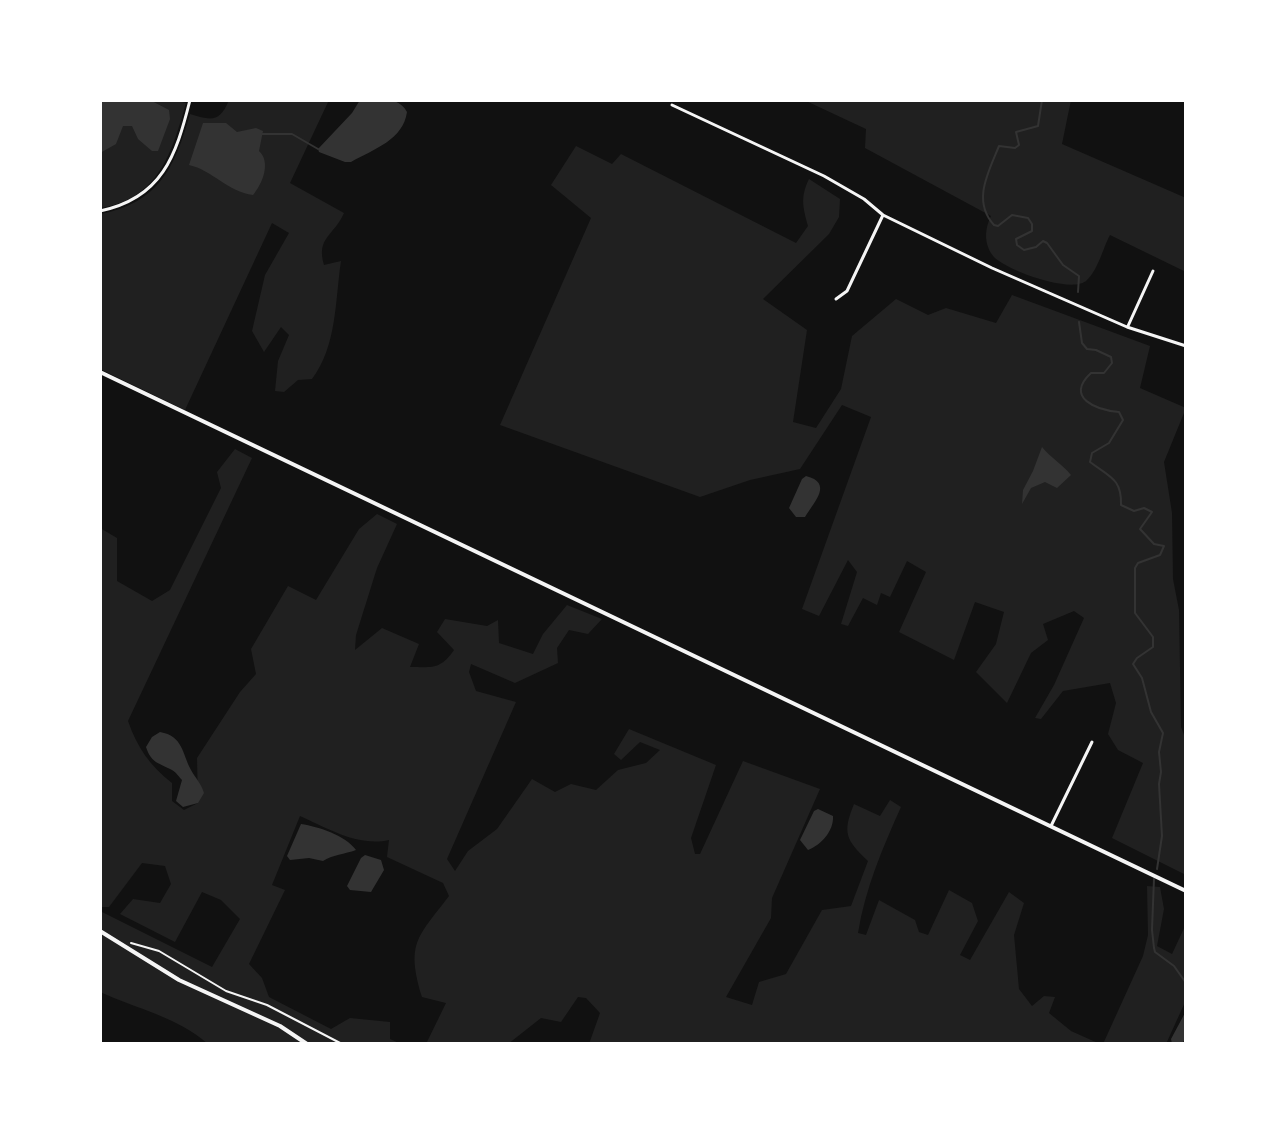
<!DOCTYPE html>
<html>
<head>
<meta charset="utf-8">
<style>
  body { margin:0 }
  #map { position:relative; width:1286px; height:1144px; overflow:hidden; background:#111; font-family:"Work Sans",sans-serif }
  canvas { display:block }
  .frame { position:absolute; inset:0; border:102px solid #fff; pointer-events:none }
</style>
</head>
<body>
<div id="map">
<canvas width="1286" height="1144"></canvas>
<div class="frame"></div>
</div>
<script>
const ctx = document.querySelector('canvas').getContext('2d');
ctx.lineJoin = 'round';
function fillPath(path, color) { ctx.fillStyle = color; ctx.fill(path, 'evenodd'); }
function trace(path, color, width, dash) { ctx.strokeStyle = color; ctx.lineWidth = width; ctx.lineCap = dash ? 'butt' : 'round'; ctx.setLineDash(dash || []); ctx.stroke(path); }
fillPath(new Path2D(`
  M100,100h74l12,3c-14,49 -27,96 -86,105z
  M229,100h100l-39,83 54,30c-10,23 -28,24 -20,52l17,-4c-6,40 -4,85 -29,118l-14,1 -14,12 -9,-1 3,-30 11,-26 -8,-8 -17,25 -12,-21 13,-56 24,-42 -17,-10 -87,187 -85,-41v-155c59,-11 75,-47 90,-100 22,7 30,8 39,-14z
  M804,100h267l-9,44 124,54v74l-76,-37c-7,13 -12,35 -23,45 -14,15 -81,-10 -93,-23 -11,-13 -9,-29 -3,-41l-126,-68 1,-19z
  M576,146l36,18 9,-10 175,89 12,-17c-5,-18 -8,-29 1,-47l31,20 -1,18 -10,17 -66,65 44,31 -14,92 23,6 25,-39 11,-53 44,-37 32,16 18,-7 50,15 16,-28 138,51 -10,42 46,20 -22,54 8,51 1,66 6,31 2,117 5,13v135l-74,-37 31,-75 -25,-13 -10,-16 8,-31 -6,-20 -47,8 -22,28 -6,-1 19,-33 30,-67 -10,-7 -31,13 5,16 -17,13 -24,50 -31,-31 20,-28 8,-32 -29,-10 -21,58 -55,-28 27,-60 -19,-11 -17,36 -9,-4 -4,12 -14,-7 -15,28 -7,-2 16,-52 -9,-12 -29,56 -17,-7 69,-192 -29,-12 -42,64 -50,11 -50,17 -200,-72 91,-207 -40,-33z
  M235,449l17,9 -124,263c9,26 22,45 44,62v18l12,9 14,-7 -1,-45 43,-66 16,-18 -5,-25 37,-63 28,14 43,-71 18,-15 20,10 -20,44 -21,67 -1,15 27,-22 37,16 -9,23c23,0 30,3 44,-17l-17,-18 8,-13 42,7 11,-6 1,23 34,11 10,-20 24,-29 35,14 -14,15 -19,-4 -12,18 1,15 -43,20 -44,-19 -2,8 7,19 40,11 -69,157 8,12 13,-20 29,-22 35,-50 23,13 16,-8 25,6 22,-20 28,-7 14,-13 -20,-8 -19,18 -7,-6 15,-25 87,36 -25,73 4,16h5l43,-93 77,28 -48,109 -1,20 -45,79 26,8 7,-23 27,-8 36,-64 29,-4 17,-45c-22,-21 -26,-28 -14,-57l26,12 10,-16 11,7c-18,40 -36,82 -43,126l8,2 13,-35 36,20 4,12 9,3 21,-45 23,13 6,18 -18,34 10,5 39,-68 15,11 -10,32 5,54 13,17 12,-10 11,1 -6,16 22,18 29,13h-511l11,-31 -14,-15 -8,-1 -17,25 -20,-4 -33,26h-82l20,-41 -24,-6c-16,-54 -5,-59 27,-101l-6,-13 -56,-26 2,-17c-31,7 -62,-12 -89,-24l-28,69 13,5 -36,74 13,14 7,19 62,32 19,-11 40,4v17l11,5h-193c-30,-27 -71,-35 -108,-52v-81l112,56 28,-48 -19,-19 -19,-8 -27,50 -55,-28 13,-15 27,4 11,-19 -6,-18 -23,-3 -33,44h-9v-379l17,10v43l35,20 18,-11 51,-102 -4,-16z
  M1147,886l13,1 4,22 -7,37 15,8 14,-30v76l-20,44h-63l40,-88 5,-21z`), '#202020');
fillPath(new Path2D(`
  M100,100h50l19,10 1,9 -12,32h-6l-14,-12 -6,-13h-9l-7,18 -16,9z
  M360,100c17,0 38,-5 47,12 -4,28 -33,37 -56,50h-6l-26,-10 -1,-3 34,-36z
  M203,123h23l11,9 19,-4 7,3 -4,20c12,11 4,32 -6,44 -25,-3 -41,-25 -64,-30z
  M1042,447c9,11 20,17 29,28l-14,13 -12,-6 -14,6 -9,16 1,-14 10,-19z
  M806,476c27,7 9,25 -1,41h-9l-7,-9 13,-29z
  M160,732c23,4 22,21 31,38 5,9 10,13 13,23l-6,10 -15,4 -7,-6 6,-21c-3,-3 -6,-8 -10,-10 -13,-7 -21,-7 -26,-23l6,-10z
  M818,809l15,7c1,15 -12,29 -25,34l-8,-10 14,-29z
  M301,824c18,3 44,11 55,26 -11,4 -24,5 -33,11l-14,-3 -19,2 -3,-4z
  M365,855l16,5 3,10 -13,22 -21,-2 -3,-4 14,-28z
  M1186,1011v26l-4,7h-10l-1,-5z`), '#333');
trace(new Path2D(`
  M1042,100l-4,26 -22,6 3,13 -4,3 -16,-2c-11,27 -27,55 -5,79l4,1 14,-11 16,3 4,6v7l-16,8 1,6 7,5 12,-3 7,-6 4,2 16,22 16,11 -1,16
  M262,134h30l26,15
  M1079,322l3,21 5,6 9,1 15,7 1,6 -8,10h-13c-27,25 6,37 28,39l4,8 -14,23 -17,10 -2,9c20,15 32,17 31,43l13,6 10,-3 8,4 -12,17 14,15 10,2 -4,9 -22,8 -3,5v45l18,24v10l-16,11 -4,6 9,14 9,34 12,21 -4,19 2,20 -2,12 3,52 -5,33
  M1154,879l-2,51 2,18 1,4 19,14 12,17`), '#333', 2);
trace(new Path2D(`
  M131,943l28,8 67,40 41,14 75,39`), '#f5f5f5', 2);
trace(new Path2D(`
  M672,105l152,71 40,23 19,16 109,53 135,59 59,19
  M100,211c62,-13 76,-55 90,-111
  M836,299l11,-8 36,-76
  M1128,326l25,-55
  M1051,826l41,-84`), '#f5f5f5', 3);
trace(new Path2D(`
  M100,372l1086,519
  M100,931l79,49 101,46 27,18`), '#f5f5f5', 4);
</script>
</body>
</html>
